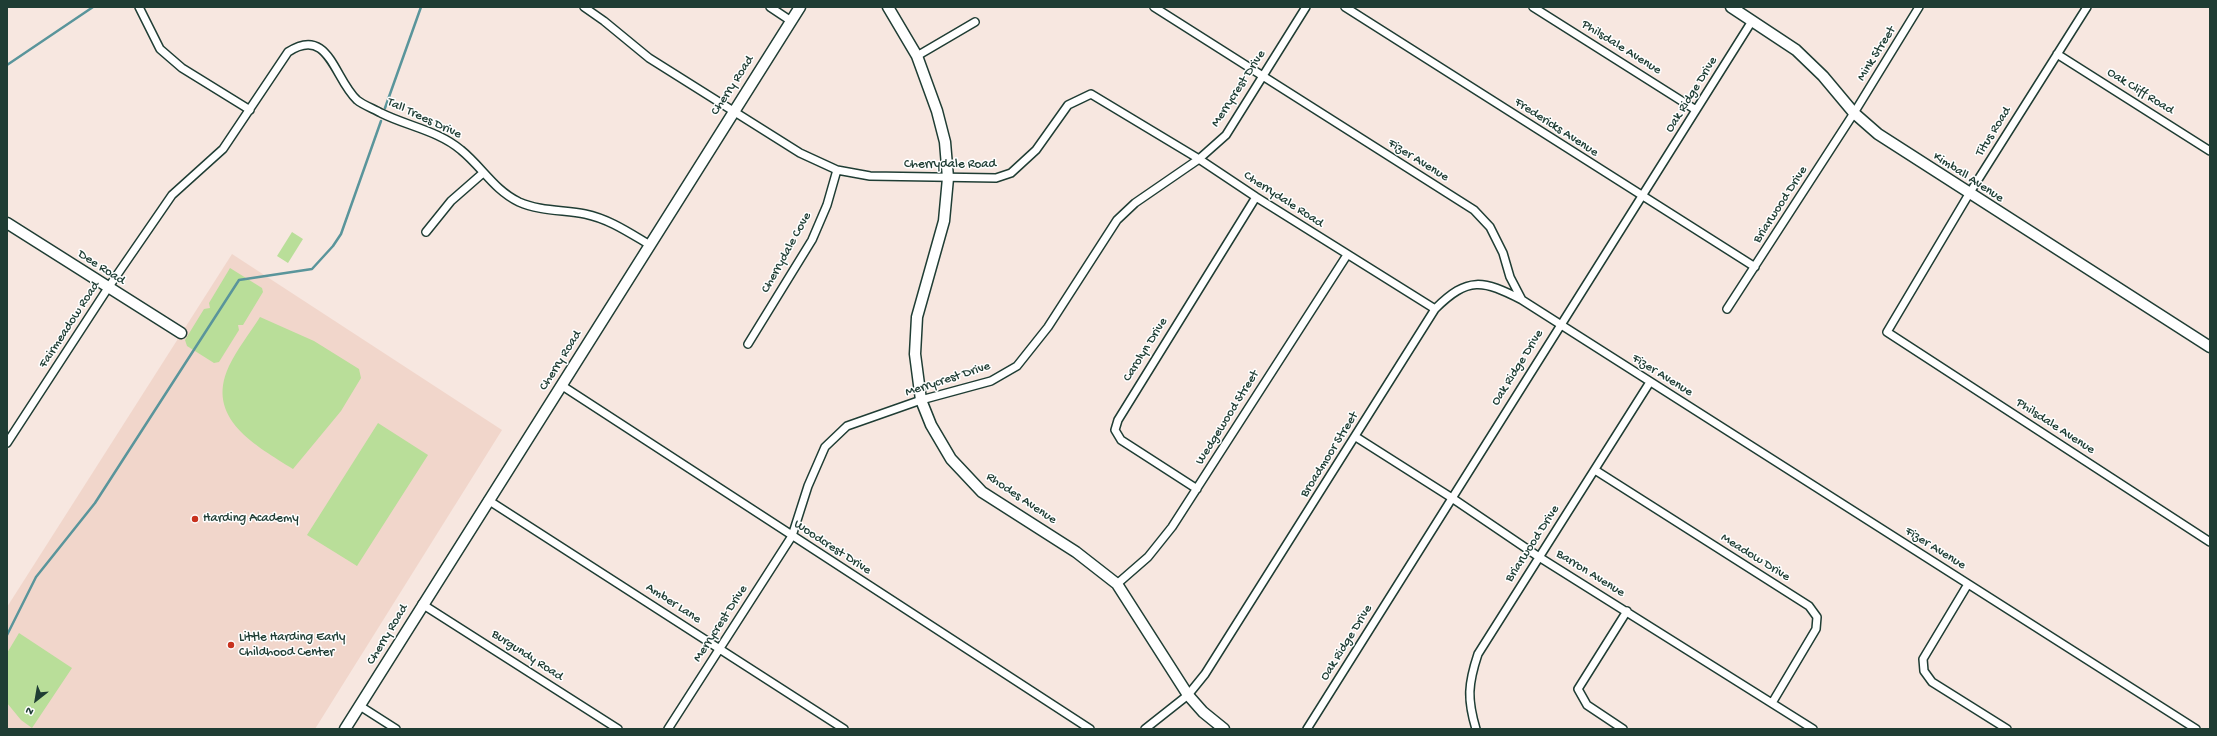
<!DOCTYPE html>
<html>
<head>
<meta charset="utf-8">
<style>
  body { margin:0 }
  #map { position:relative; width:2217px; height:736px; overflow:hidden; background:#f7e7e0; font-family:"Gochi Hand",sans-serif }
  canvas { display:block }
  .frame { position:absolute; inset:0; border:8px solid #1f3d34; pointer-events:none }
  .north { position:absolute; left:16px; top:680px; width:40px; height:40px; -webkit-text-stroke:3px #fff; paint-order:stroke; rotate:211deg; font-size:11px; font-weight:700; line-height:16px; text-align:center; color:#1f3d34 }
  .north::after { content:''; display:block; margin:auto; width:14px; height:18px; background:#1f3d34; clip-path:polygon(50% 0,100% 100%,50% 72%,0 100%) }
</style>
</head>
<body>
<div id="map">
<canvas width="2217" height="736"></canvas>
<div class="frame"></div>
<div class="north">N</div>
</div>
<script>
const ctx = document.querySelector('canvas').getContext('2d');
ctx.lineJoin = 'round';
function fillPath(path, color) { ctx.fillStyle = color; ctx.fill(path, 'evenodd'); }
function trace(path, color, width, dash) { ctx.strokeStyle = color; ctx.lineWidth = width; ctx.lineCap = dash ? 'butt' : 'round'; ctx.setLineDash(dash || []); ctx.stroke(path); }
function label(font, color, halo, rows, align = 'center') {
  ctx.font = font + ' "Gochi Hand",sans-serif'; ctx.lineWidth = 3; ctx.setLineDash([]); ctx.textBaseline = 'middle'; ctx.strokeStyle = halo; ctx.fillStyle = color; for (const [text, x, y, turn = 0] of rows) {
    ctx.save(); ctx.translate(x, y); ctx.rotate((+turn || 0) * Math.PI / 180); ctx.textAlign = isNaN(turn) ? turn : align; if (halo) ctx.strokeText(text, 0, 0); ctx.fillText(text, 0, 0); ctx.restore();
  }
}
fillPath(new Path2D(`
  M232,254l270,176 -187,299h-308v-122z`), '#f1d6cb');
fillPath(new Path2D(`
  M292,232l11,7 -15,24 -11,-7z
  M230,268l32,20 1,4 -20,33h-5l1,5 -20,32 -5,1 -27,-17 -2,-6 19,-31 6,-1 -1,-5z
  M260,317l54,24 45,28 2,9 -20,33 -48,58c-36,-23 -89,-50 -64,-103 8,-17 21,-33 31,-49z
  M378,423l50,32 -71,111 -50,-31z
  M19,633l53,35 -40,60 -11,-8 -14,-17v-50z`), '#b9de99');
trace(new Path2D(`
  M7,65l86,-58
  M385,108l36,-101
  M7,635l29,-58 59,-74 144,-223 73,-11 21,-23 8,-12 40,-113`), '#5a959b', 2.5);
const street = new Path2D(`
  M139,7l21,42 22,19 68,42
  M584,7l20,14 45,37 151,95 37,17 33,6 126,2 15,-5 25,-23 32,-45 23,-11 108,65 57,38 179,112
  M770,7l21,14
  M1154,7l320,203 16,17 13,26 7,24 12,23 674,429
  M1345,7l410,260
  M1533,7l163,103
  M2087,7l-118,187 -82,138 323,210
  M2057,54l153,97
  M917,56l58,-34
  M426,232l25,-31 32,-28
  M1727,309l127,-196 65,-106
  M748,344l64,-104 15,-35 10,-35
  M561,385l529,344
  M1356,437l96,61 87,59 274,172
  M7,443l101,-155 64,-93 51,-46 65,-97c41,-27 46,27 69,48 6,5 17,9 24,13 26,13 58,18 80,37 21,17 33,40 58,52 20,9 45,8 66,12 24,5 43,18 65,31
  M1595,470l214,136 8,11 -1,12 -44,74
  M1197,489l-76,-49 -6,-10 3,-10 138,-223
  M488,500l356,229
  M1117,584l31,-27 24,-30 175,-272
  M1968,584l-45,75 1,12 8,11 75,47
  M422,604l196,125
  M360,706l36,23
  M668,729l124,-193 16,-50 17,-39 22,-21 74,-26 70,-19 26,-15 31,-39 69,-107 18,-17 64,-44 27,-24 80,-128
  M1145,729l43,-34 17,-21 230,-365c33,-33 48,-29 87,-9
  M1307,729l445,-708
  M1476,729c-9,-30 -8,-45 2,-75l172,-272
  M1623,729l-36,-24 -9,-16 49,-78`);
const secondary = new Path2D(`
  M888,7l29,49 20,55 8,31 3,36 -4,43 -27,96 -2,37 6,46 10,25 20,34 31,33 94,60 41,32 71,111 15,17 21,17
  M1731,7l65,43 27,26 31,37 24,21 332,213
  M7,223l174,110
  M345,729l455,-722`);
trace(street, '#1f3d34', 10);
trace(secondary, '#1f3d34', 13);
trace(street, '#fff', 7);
trace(secondary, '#fff', 10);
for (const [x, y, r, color] of [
  [195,519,4,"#c8321e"],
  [231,645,4,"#c8321e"]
]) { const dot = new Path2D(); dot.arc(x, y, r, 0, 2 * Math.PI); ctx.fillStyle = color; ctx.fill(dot); trace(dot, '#fff', 1.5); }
label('13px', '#1f3d34', '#fff', [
  ["Philsdale Avenue",1621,48,32],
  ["Mink Street",1877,54,-58],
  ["Cherry Road",733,86,-57],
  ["Merrycrest Drive",1239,89,-57],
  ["Oak Cliff Road",2140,92,32],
  ["Oak Ridge Drive",1692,95,-58],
  ["Tall Trees Drive",424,119,25],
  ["Fredericks Avenue",1556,128,33],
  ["Titus Road",1994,132,-58],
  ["Fizer Avenue",1418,161,32],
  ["Cherrydale Road",950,165],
  ["Kimball Avenue",1968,178,33],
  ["Cherrydale Road",1283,200,33],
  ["Briarwood Drive",1781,205,-57],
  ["Cherrydale Cove",787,253,-61],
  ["Dee Road",101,268,33],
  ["Fairmeadow Road",70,325,-57],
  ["Carolyn Drive",1146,350,-58],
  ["Cherry Road",561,361,-58],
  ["Oak Ridge Drive",1518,368,-58],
  ["Fizer Avenue",1662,376,32],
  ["Merrycrest Drive",948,380,-18],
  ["Wedgewood Street",1228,418,-58],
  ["Philsdale Avenue",2055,427,33],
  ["Broadmoor Street",1330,455,-58],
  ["Rhodes Avenue",1021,499,34],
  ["Briarwood Drive",1533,544,-57],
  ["Woodcrest Drive",832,548,33],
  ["Fizer Avenue",1935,549,32],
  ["Meadow Drive",1755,558,32],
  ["Barron Avenue",1590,574,32],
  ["Amber Lane",673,604,33],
  ["Merrycrest Drive",721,624,-57],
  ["Cherry Road",388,635,-59],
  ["Oak Ridge Drive",1347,643,-58],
  ["Burgundy Road",527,656,33]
]);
label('13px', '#1f3d34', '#fff', [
  ["Harding Academy",203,519],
  ["Little Harding Early",239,638],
  ["Childhood Center",239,653]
], 'left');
</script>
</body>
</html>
